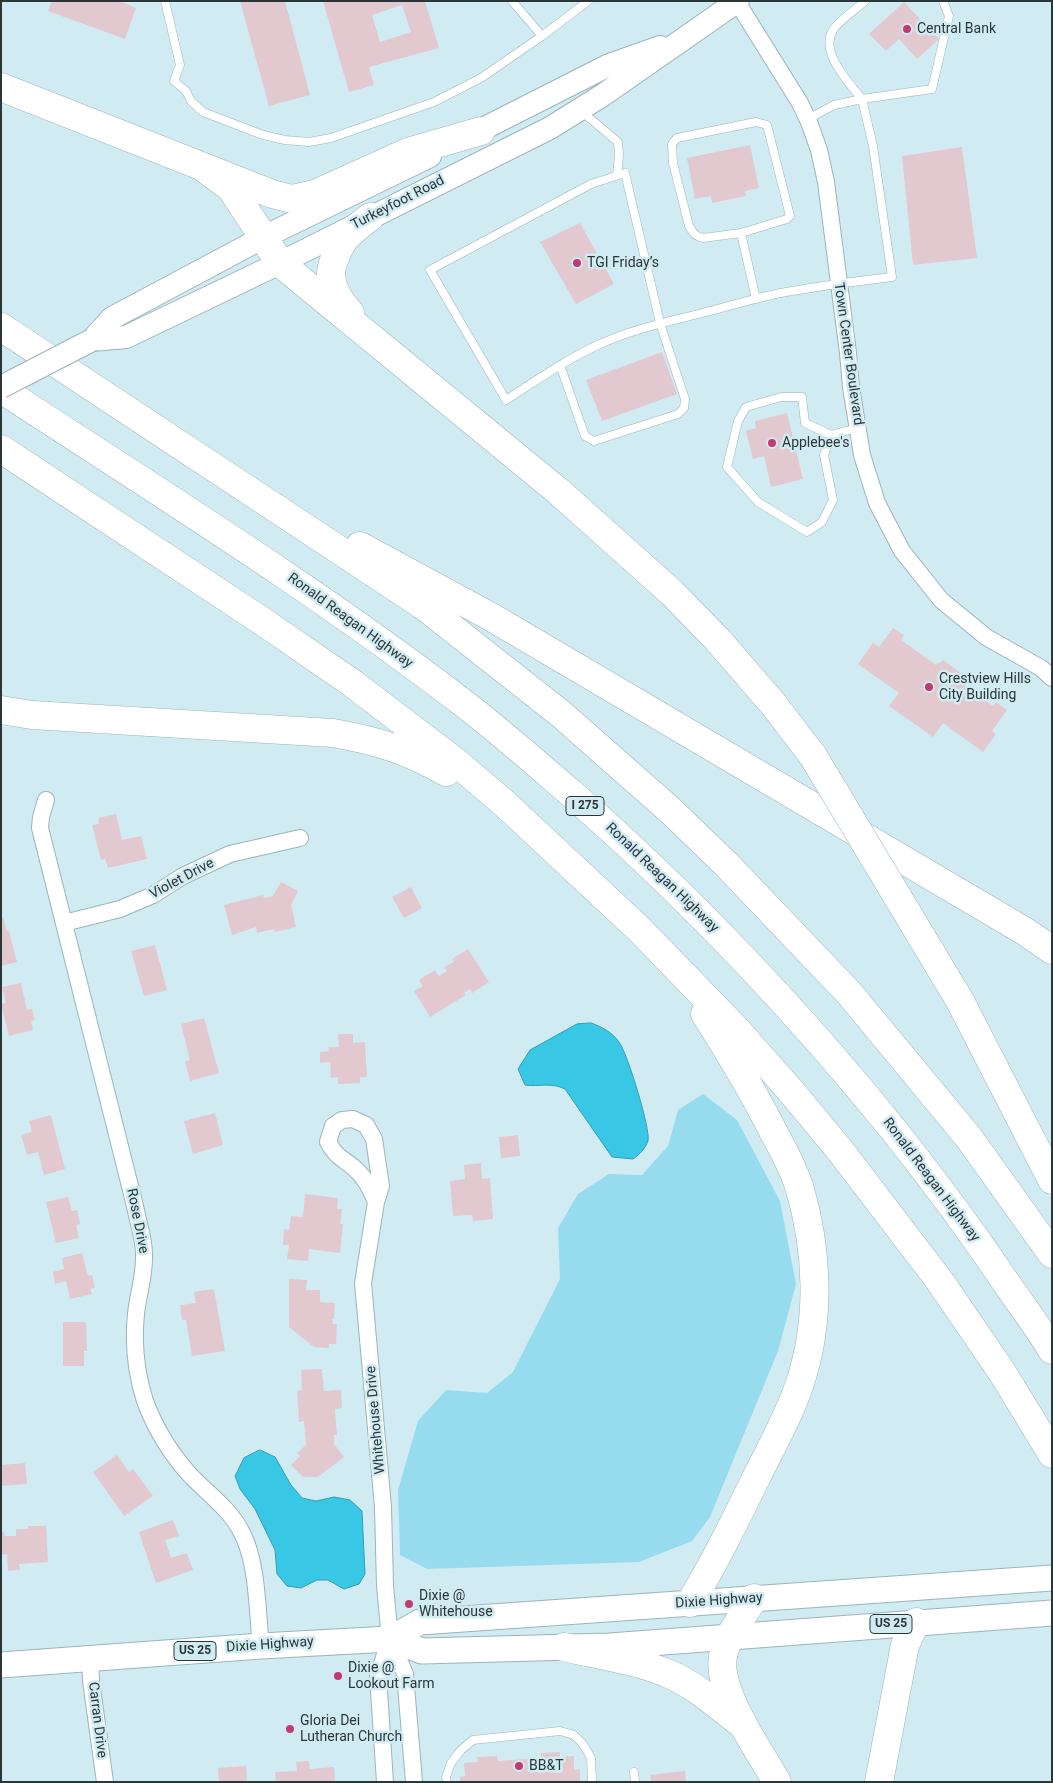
<!DOCTYPE html>
<html>
<head>
<meta charset="utf-8">
<style>
  body { margin:0 }
  #map { position:relative; width:1053px; height:1783px; overflow:hidden; background:#d1ebf2; font-family:Roboto,sans-serif }
  canvas { display:block }
  .frame { position:absolute; inset:0; border:2px solid #2b3638; pointer-events:none }
</style>
</head>
<body>
<div id="map">
<canvas width="1053" height="1783"></canvas>
<div class="frame"></div>
</div>
<script>
const ctx = document.querySelector('canvas').getContext('2d');
ctx.lineJoin = 'round';
function fillPath(path, color) { ctx.fillStyle = color; ctx.fill(path, 'evenodd'); }
function trace(path, color, width, dash) { ctx.strokeStyle = color; ctx.lineWidth = width; ctx.lineCap = dash ? 'butt' : 'round'; ctx.setLineDash(dash || []); ctx.stroke(path); }
function label(font, color, halo, rows, align = 'center') {
  ctx.font = font + ' Roboto,sans-serif'; ctx.lineWidth = 5; ctx.setLineDash([]); ctx.textBaseline = 'middle'; ctx.strokeStyle = halo; ctx.fillStyle = color; for (const [text, x, y, turn = 0] of rows) {
    ctx.save(); ctx.translate(x, y); ctx.rotate((+turn || 0) * Math.PI / 180); ctx.textAlign = isNaN(turn) ? turn : align; if (halo) ctx.strokeText(text, 0, 0); ctx.fillText(text, 0, 0); ctx.restore();
  }
}
fillPath(new Path2D(`
  M703,1094l34,26 43,81 16,83 -18,67 -68,166 -18,24 -53,21 -212,7 -27,-14 -2,-65 20,-69 28,-31 41,3 26,-21 47,-93 -2,-51 20,-34 31,-20 33,1 26,-29 10,-36z`), '#96dcee');
const water = new Path2D(`
  M591,1023c11,4 21,9 28,19 8,10 32,88 29,99 -3,8 -8,13 -15,18l-21,-2 -47,-68c-14,-7 -25,-2 -40,-4l-7,-16 12,-19 47,-26z
  M260,1450l15,7 16,28 11,13 14,3 18,-4 16,3 12,11 3,63 -6,10 -15,5 -16,-9h-11l-16,8 -14,-2 -10,-12 -2,-24 -20,-41 -15,-20 -5,-13 9,-18z`);
fillPath(water, '#38c8e6');
trace(water, '#349cb2', 1);
fillPath(new Path2D(`
  M52,1h67l17,7 -11,31 -77,-28z
  M240,1h45l25,94 -41,11z
  M323,1h102l14,47 -70,19 5,18 -25,7zM402,5l9,27 -31,10 -8,-27z
  M904,2l35,37 -22,20 -18,-20 -13,12 -17,-17z
  M750,145l9,43 -14,3 1,5 -34,7 -1,-7 -16,3 -8,-41z
  M962,147l15,111 -64,7 -11,-109z
  M580,223l34,61 -38,20 -36,-62z
  M662,352l15,42 -75,27 -16,-41z
  M787,413l16,66 -32,8 -7,-31 -11,3 -7,-28 10,-3 -1,-7z
  M893,628l11,7 -3,5 35,25 1,-2 2,1 4,-4 19,14 -3,4 2,2 -2,2 34,24 3,-4 11,8 -15,21 4,3 -13,18 -40,-29 -10,14 -44,-31 10,-13 -41,-29 15,-21 6,4z
  M116,814l6,26 19,-4 6,23 -39,9 -3,-9 -4,1 -9,-35 7,-1 -1,-6z
  M281,882l17,9 -7,14 5,22 -21,5 -1,-3 -17,4 -1,-6 -24,8 -8,-30 39,-10 1,3 9,-2z
  M411,887l11,21 -18,10 -12,-21z
  M1,917h2l4,14h2l8,31 -16,4z
  M155,945l12,45 -23,6 -13,-45z
  M468,949l21,33 -17,11 -2,-4 -6,4 2,2 -36,22 -16,-26 9,-5 -4,-6 16,-10 4,6 8,-5 -3,-4 10,-5 -2,-3z
  M21,983l6,27 5,-1 3,11 -4,1 2,9 -24,6 -8,-32 5,-1 -4,-16z
  M204,1018l15,55 -29,8 -5,-19 5,-2 -9,-36z
  M338,1034h15v9l12,-1 2,35h-7v6l-22,1v-7l-7,1 -1,-16 -10,1v-11l9,-1 -1,-4h11z
  M215,1113l8,32 -30,9 -9,-33z
  M51,1115l14,54 -21,6 -6,-23 -11,3 -6,-20 11,-3 -3,-11z
  M518,1135l2,21 -19,2 -2,-21z
  M481,1163l1,16 8,-1 3,41 -20,2 -1,-6 -19,1 -3,-35 15,-2 -1,-14z
  M305,1194l33,4 -1,11h5l-2,15h3l-3,29 -31,-4 -1,12 -21,-2 2,-14h-6l1,-16 5,1 2,-14 12,1z
  M68,1197l4,14 5,-1 3,14 -4,1 3,13 -23,5 -10,-41z
  M82,1253l6,23 4,-1 3,13 -5,1 2,5 -22,5 -4,-18 -11,3 -2,-12 11,-3 -2,-11z
  M289,1279l18,1 -1,10h14v12l15,1 -1,16h-2l1,5h4l-1,20h-7v4l-15,-1 -25,-20z
  M214,1289l11,62 -33,5 -6,-36h-4l-2,-15 16,-2 -2,-11z
  M63,1322h23l1,29h-3v15h-21z
  M322,1369l2,22 17,-1 1,18 -7,1 2,26h-3v9l10,13 -26,20h-15l-12,-12 9,-9 -3,-3 9,-8 -2,-24 -5,1 -2,-31 5,-1 -1,-20z
  M117,1455l12,17 4,-3 20,27 -29,20 -31,-44z
  M25,1463l2,21 -26,2v-21z
  M173,1520l6,16 -14,4 6,18 16,-5 6,17 -37,13 -17,-51z
  M28,1526h18l2,36 -29,2 1,6 -12,1 -1,-17 -6,1v-23h3l1,4h11v-7h12z
  M560,1752v5l14,-1v14l6,-1v13h-120v-5l5,-1 -1,-13 14,-1 -1,-5 20,-1 1,5 43,-3v-5z
  M309,1761l1,8 24,-2 1,15h-59l-1,-10 22,-1 -1,-9z
  M246,1766l1,16h-28l-1,-14z
  M685,1771l1,11h-35l-1,-7z`), '#e2c9d0');
const lane = new Path2D(`
  M165,1l15,64 -6,16 12,10 5,10 12,11 60,23 22,5 24,2 22,-4 103,-36 47,-24 61,-42 46,-35
  M512,1l30,35
  M581,111l37,31 1,13 -2,20
  M808,119l26,-14 28,-6c-13,-16 -43,-47 -29,-69 6,-9 23,-21 32,-29
  M756,122l11,3 23,91 -3,3 -46,14 -38,5c-8,-2 -10,-5 -14,-12l-16,-63 -1,-19 5,-6z
  M741,233l15,66
  M560,365l25,71 9,5 84,-27 6,-6 1,-9 -25,-76 -35,-150 -34,11 -161,86 76,130c31,-20 61,-41 94,-56 33,-15 67,-22 102,-31 28,-7 56,-16 84,-21 35,-6 70,-11 106,-15l-19,-131 -11,-47 70,-10 17,-73 -6,-15
  M831,435l-26,-12 -3,-26h-21l-35,10 -8,14 -11,46 31,35 49,30 15,-10 11,-22 -9,-45 7,-20 26,-7
  M634,1772l1,10
  M447,1782l-1,-5 5,-14 10,-13 12,-10 87,-9 14,4 9,9 8,14 1,24`);
const street = new Path2D(`
  M737,2l63,101 9,19 10,28 7,32 22,171 3,34 11,68 15,48 25,48 39,49 45,37 55,31 11,10
  M46,800l-5,17 -1,11 95,378c3,16 9,33 9,48 1,21 -6,40 -8,60 -3,29 0,59 9,87 10,27 26,53 45,74 17,18 39,33 51,56 17,31 16,80 20,115
  M64,923l56,-14 33,-14 30,-19 47,-22 70,-16
  M376,1202c-6,-14 -11,-25 -23,-35 -12,-10 -17,-10 -25,-25l5,-16 9,-6 11,-1 13,6 8,14 7,47 -5,16 -13,81 20,224 2,79 5,53 15,35 9,108
  M90,1658l1,23 14,101
  M385,1782l-7,-106 12,-37`);
const secondary = new Path2D(`
  M465,138l144,-73 51,-18
  M92,340l34,-3 154,-74 270,-135 53,-33 135,-94
  M92,340l20,-22 152,-81 166,-81`);
const primary = new Path2D(`
  M390,1639l30,-17 632,-44
  M1,1665l260,-19 129,-7 32,12 188,-5 442,-33`);
const highway = new Path2D(`
  M1,87l271,107 20,5 23,-5 93,-42 73,-21
  M201,166l30,22 49,75 278,228 113,101 46,47 57,66 39,51
  M350,313c-9,-9 -19,-25 -19,-39 0,-9 7,-25 12,-33 7,-9 18,-17 27,-24
  M1,327l423,279 137,108 110,97 55,53 123,129 120,145 83,116
  M1,389c157,103 317,202 466,317 36,28 70,58 105,88 118,104 226,217 324,339 39,49 76,99 111,151 15,22 31,43 45,66
  M1,449l261,172 90,62 105,80 48,41 134,125 96,99 55,62 49,59 100,131 63,92 50,82
  M360,546l133,72 533,314 26,18
  M1,710l31,5 301,18c45,8 74,17 113,39
  M960,1001l92,179
  M754,1598c-11,18 -27,37 -31,58 -7,34 37,96 54,126
  M690,1603c25,-41 46,-84 67,-127 15,-30 32,-60 43,-93 21,-64 18,-133 -1,-197 -6,-18 -15,-35 -24,-51 -21,-42 -45,-82 -70,-121
  M564,1647c34,8 72,13 105,27 26,11 48,31 70,48
  M879,1782l26,-137 11,-23`);
trace(lane, '#9bb4bb', 9);
trace(street, '#9bb4bb', 18);
trace(secondary, '#9bb4bb', 24);
trace(primary, '#9bb4bb', 27);
trace(highway, '#9bb4bb', 29);
trace(lane, '#fff', 8);
trace(street, '#fff', 16);
trace(secondary, '#fff', 22);
trace(primary, '#fff', 25);
trace(highway, '#fff', 28);
const secondaryBridge = new Path2D(`
  M1,387l91,-47`);
const highwayBridge = new Path2D(`
  M813,756l147,245`);
trace(secondaryBridge, '#9bb4bb', 24, []);
trace(highwayBridge, '#9bb4bb', 29, []);
trace(secondaryBridge, '#fff', 22);
trace(highwayBridge, '#fff', 28);
for (const [x, y, r, color] of [
  [907,29,5,"#c43a70"],
  [577,263,5,"#c43a70"],
  [772,443,5,"#c43a70"],
  [929,687,5,"#c43a70"],
  [409,1604,5,"#c43a70"],
  [338,1676,5,"#c43a70"],
  [290,1729,5,"#c43a70"],
  [519,1766,5,"#c43a70"]
]) { const dot = new Path2D(); dot.arc(x, y, r, 0, 2 * Math.PI); ctx.fillStyle = color; ctx.fill(dot); trace(dot, '#d1ebf2', 2); }
for (const [x, y, w] of [
  [585,806,38],
  [891,1624,42],
  [195,1651,42]
]) { const box = new Path2D(); box.roundRect(x - w / 2, y - 9.5, w, 19, 4); ctx.fillStyle = '#d1ebf2'; ctx.fill(box); trace(box, '#2b3638', 1); }
label('bold 12px', '#2b3638', null, [
  ["I 275",585,806],
  ["US 25",891,1624],
  ["US 25",195,1651]
]);
label('14px', '#2b3638', '#d1ebf2', [
  ["Central Bank",917,29],
  ["TGI Friday’s",587,263],
  ["Applebee's",782,443],
  ["Crestview Hills",939,679],
  ["City Building",939,695],
  ["Dixie @",419,1596],
  ["Whitehouse",419,1612],
  ["Dixie @",348,1668],
  ["Lookout Farm",348,1684],
  ["Gloria Dei",300,1721],
  ["Lutheran Church",300,1737],
  ["BB&T",529,1766]
], 'left');
label('14px', '#2b3638', '#d1ebf2', [
  ["Turkeyfoot Road",398,203,-27],
  ["Town Center Boulevard",848,354,82],
  ["Ronald Reagan Highway",350,621,36],
  ["Ronald Reagan Highway",662,878,44],
  ["Violet Drive",182,879,-28],
  ["Ronald Reagan Highway",931,1180,53],
  ["Rose Drive",137,1221,79],
  ["Whitehouse Drive",376,1420,-95],
  ["Dixie Highway",719,1601,-4],
  ["Dixie Highway",270,1645,-4],
  ["Carran Drive",97,1720,83]
]);
</script>
</body>
</html>
